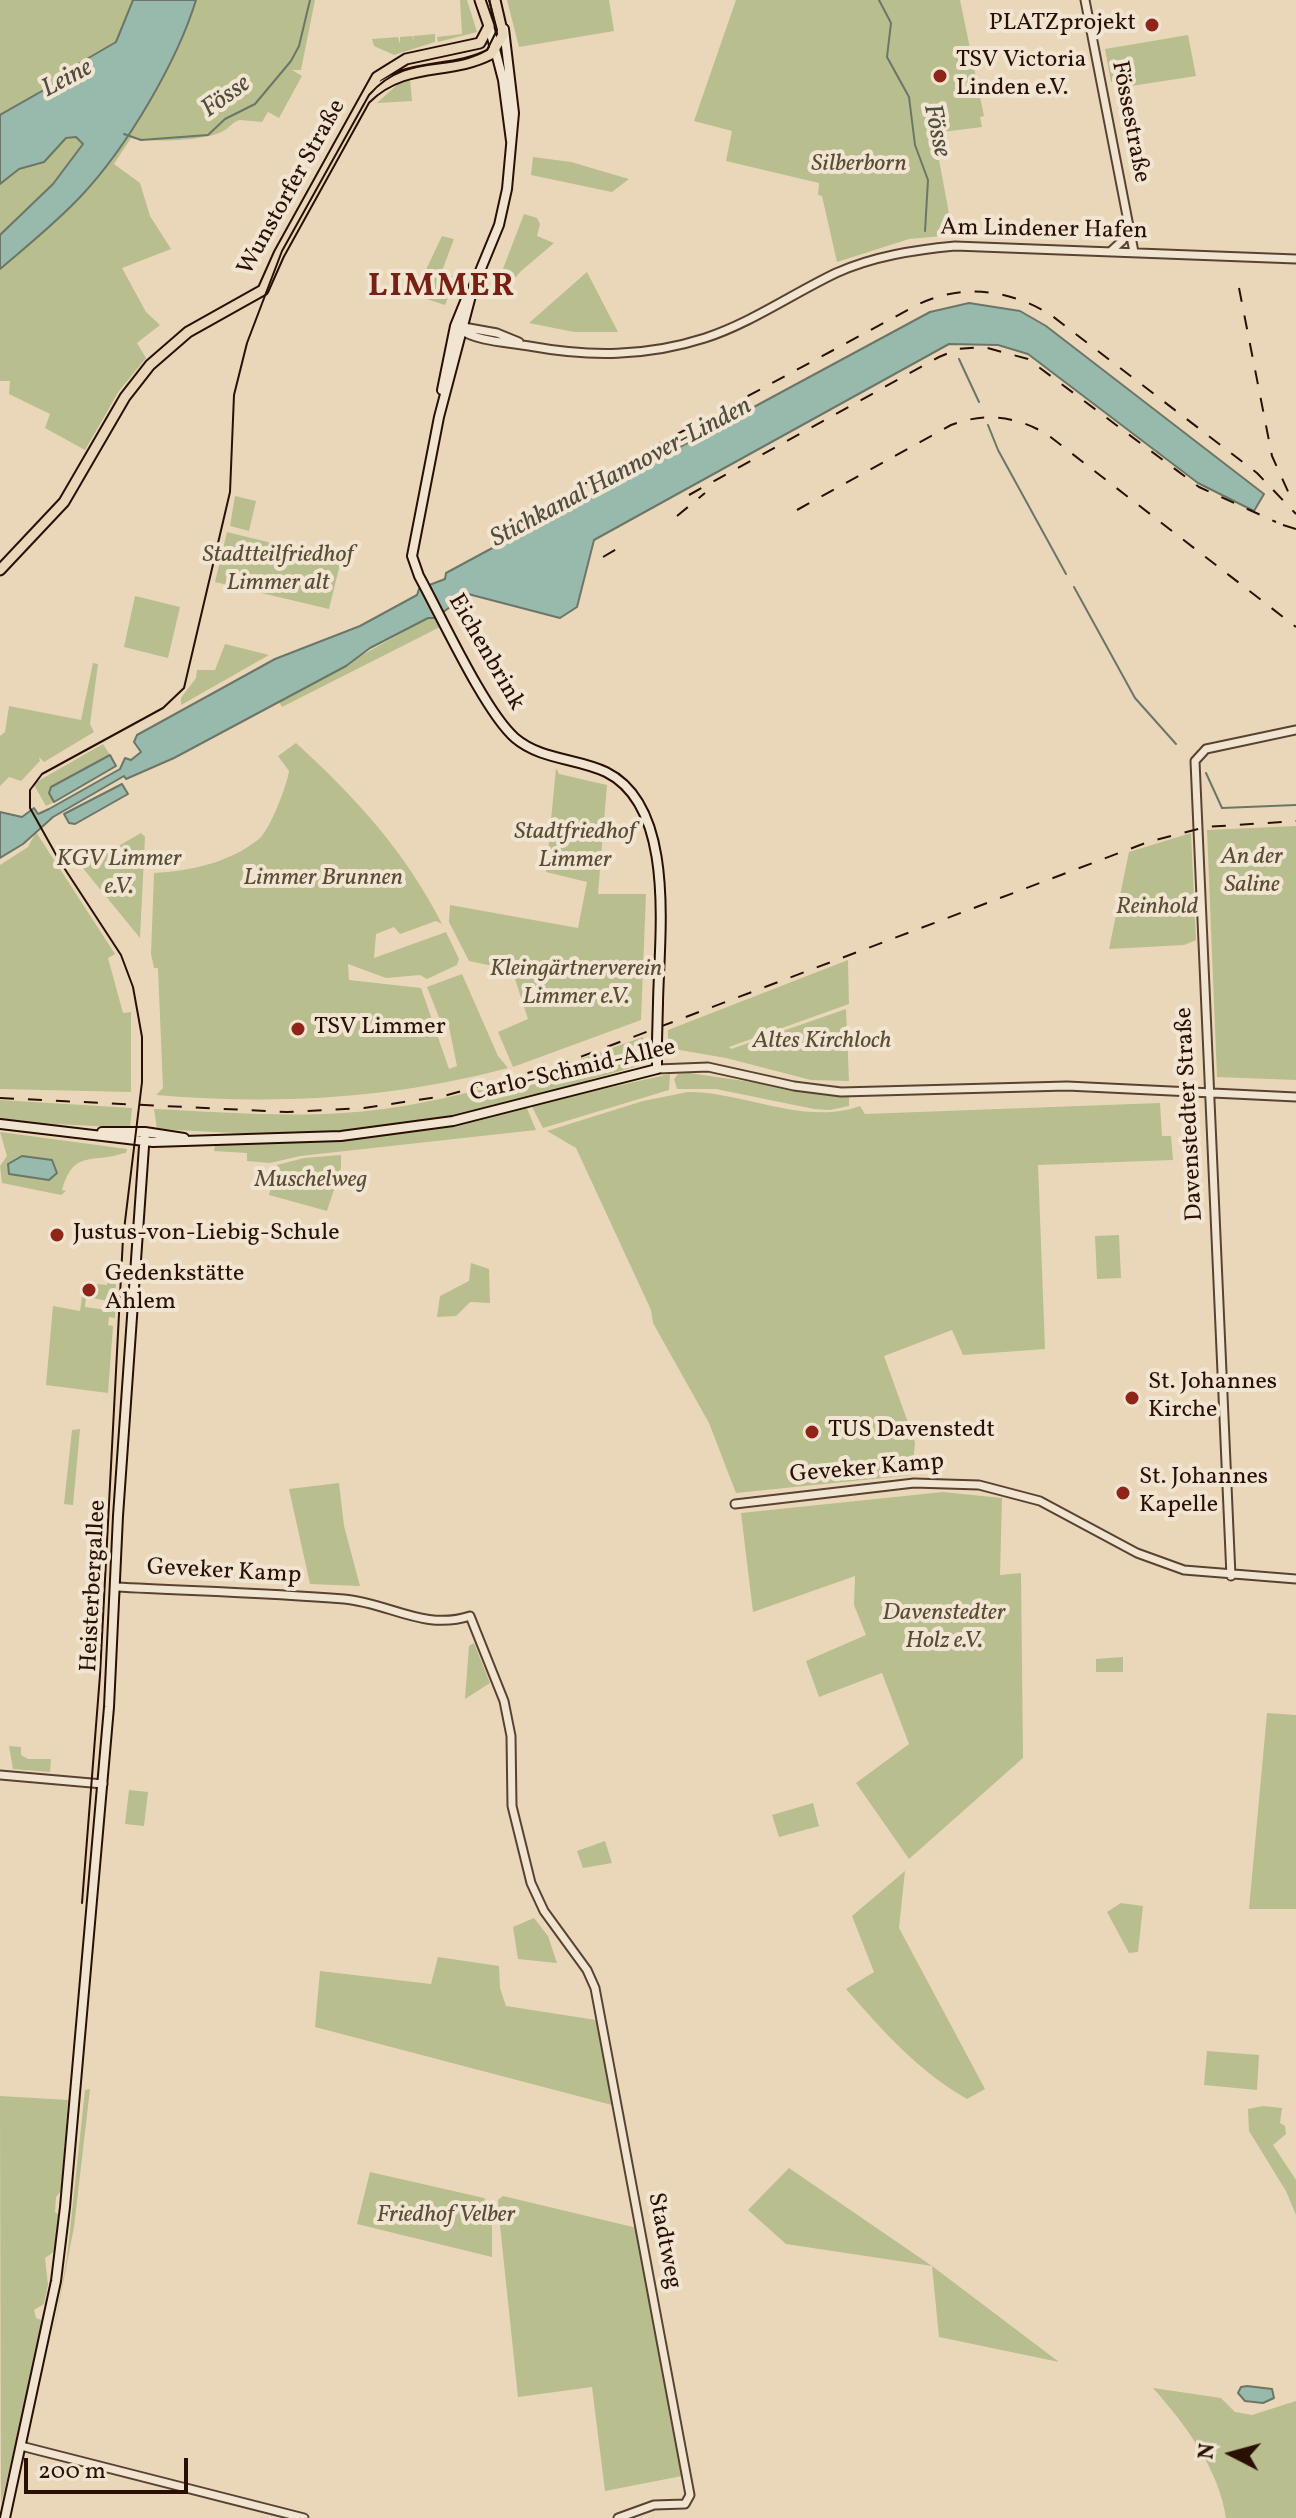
<!DOCTYPE html>
<html>
<head>
<meta charset="utf-8">
<style>
  body { margin:0 }
  #map { position:relative; width:1296px; height:2518px; overflow:hidden; background:#ead7b9; font-family:Vollkorn,serif }
  canvas { display:block }
  .north { position:absolute; left:1192px; top:2414px; width:80px; height:80px; -webkit-text-stroke:6px #f1e5d2; paint-order:stroke; rotate:276deg; font-size:22px; font-weight:700; line-height:32px; text-align:center; color:#291003 }
  .north::after { content:''; display:block; margin:auto; width:28px; height:36px; background:#291003; clip-path:polygon(50% 0,100% 100%,50% 72%,0 100%) }
  .scale { position:absolute; left:24px; top:2458px; width:164px; height:36px; box-sizing:border-box; border:4px solid #291003; border-top:0; padding-left:10px; font-size:24px; line-height:28px; white-space:nowrap; color:#291003; -webkit-text-stroke:6px #f1e5d2; paint-order:stroke }
</style>
</head>
<body>
<div id="map">
<canvas width="1296" height="2518"></canvas>
<div class="north">N</div>
<div class="scale">200 m</div>
</div>
<script>
const ctx = document.querySelector('canvas').getContext('2d');
ctx.lineJoin = 'round';
function fillPath(path, color) { ctx.fillStyle = color; ctx.fill(path, 'evenodd'); }
function trace(path, color, width, dash) { ctx.strokeStyle = color; ctx.lineWidth = width; ctx.lineCap = dash ? 'butt' : 'round'; ctx.setLineDash(dash || []); ctx.stroke(path); }
function label(font, color, halo, rows, align = 'center') {
  ctx.font = font + ' Vollkorn,serif'; ctx.lineWidth = 8; ctx.setLineDash([]); ctx.textBaseline = 'middle'; ctx.strokeStyle = halo; ctx.fillStyle = color; for (const [text, x, y, turn = 0] of rows) {
    ctx.save(); ctx.translate(x, y); ctx.rotate((+turn || 0) * Math.PI / 180); ctx.textAlign = isNaN(turn) ? turn : align; if (halo) ctx.strokeText(text, 0, 0); ctx.fillText(text, 0, 0); ctx.restore();
  }
}
fillPath(new Path2D(`
  M0,0h133l-17,42 -36,20 -15,16 -65,37z
  M196,0h119l-14,70h-9l10,6 -23,42 -11,-6 -6,10 -22,-2c-7,2 -9,6 -15,10 -16,11 -76,13 -94,8l-17,26 26,19 10,33 21,33 -49,19 24,44 14,13 -23,18 9,15 -27,33 -34,59 -40,-22 5,-14 -41,-20 1,-13h-10v-112c28,-24 57,-47 82,-74 52,-55 85,-127 114,-195z
  M460,0h7l10,32 -39,10 -1,-5 25,-3z
  M507,0h102l5,31 -95,16z
  M736,0h224l24,116 -4,1 2,10 -48,6 19,102 -44,4 -72,23 -15,-66 -4,-1 1,-12 -93,-22 6,-30 -38,-10z
  M435,34v8l-41,13 -20,-9 -2,-7 26,-2 2,7v-7l12,-1 3,6 -2,-6z
  M1188,35l8,41 -71,11 -2,-6 -12,1 -6,-33z
  M410,79l2,22 -35,2 23,-21z
  M76,137l7,7c-22,35 -51,64 -83,91v-51l19,-15 25,-7 22,-23z
  M533,157l38,5 58,17 -17,13 -81,-17z
  M524,214l13,4 3,6 -3,12 17,7 -33,28 -23,26 -5,-2z
  M442,236l12,3 -12,32 14,7 -11,27 -31,-10z
  M587,272l31,60h-44l-45,-9z
  M235,496l21,5 -7,30 -19,-5z
  M227,532l114,28 -12,49 -114,-27z
  M135,596l45,11 -12,51 -44,-11z
  M428,618h7l5,9 -158,80 -3,-5z
  M225,644l44,11 -88,50v-7l15,-20 1,-8h18z
  M93,663l5,1 -8,60 4,8 -50,30 -5,-5 1,4 -19,20 -12,-4 -9,9v-50l5,-4 4,-26 72,14z
  M296,743c60,55 109,108 146,181l-6,-3 -36,13 -6,-7 -18,7 -2,24 72,-26 13,27 -2,6 -30,14 -7,-4 -34,3 -38,-14 1,16 72,8 28,81 8,-3 -8,-39 -7,-2 -15,-38 35,-13 36,82 10,12c-117,31 -232,37 -352,27l7,-7 -5,-120h-4l-3,-14 3,-81c36,-2 75,-10 105,-34 11,-9 28,-54 30,-68l-11,-15z
  M103,744l7,11 -59,32 -2,6 5,9 -8,4 -12,-21 4,-4z
  M556,768l3,6 48,11 -9,109h48l-5,126 -128,47 -15,-35 30,-13 -16,-49 -43,-9 -20,-39 1,-17 128,23 9,-46 -41,-10z
  M1296,826v254l-79,-3 -10,-247z
  M36,832l79,122 -7,4 15,55 8,-1v80l-131,-3v-224l28,-18z
  M141,833l4,4 -5,101 -58,-71z
  M1191,833l5,107 -12,5 -75,4 20,-97z
  M848,960l1,44 -120,43 2,2 115,-40 3,72 -38,-1 -85,-22 -58,-10v-18z
  M643,1037l-2,28c-87,25 -173,54 -263,65 -73,8 -147,3 -221,-1l-3,-20c62,3 126,8 189,4 104,-7 202,-41 300,-76z
  M689,1073l160,23v10l-19,4 -16,-1 -98,-20h-39l-3,-10 4,-5z
  M670,1074l-1,16 -126,38 -12,-23z
  M688,1092c57,0 117,34 172,14l5,8 295,-11 2,33h9l2,24 -135,5 7,184 -82,6 -11,-25 -68,26 31,86 -3,33 -176,18 -27,-70 -56,-100 -2,-13 -75,-162 -29,-17 96,-30z
  M0,1100l132,8 -2,20 -130,-7z
  M526,1106l10,24 -236,26 -30,7 -23,-2v-8l-33,-2 1,-6 145,-7 48,-7z
  M0,1132l127,17 -1,4c-4,0 -8,2 -12,3 -27,5 -42,-2 -52,34l4,1 -5,4 -59,-12 -2,-17 7,-10z
  M341,1155v13l-14,43 -58,-16 8,-30 27,-7z
  M1119,1235l2,43 -24,1 -2,-43z
  M471,1263l18,6 1,34 -20,-1 -14,14 -19,1 3,-21 29,-15z
  M108,1280l8,1 -1,37 -6,-1 -1,8 5,1 -5,67 -62,-8 7,-79 27,5 2,-14h4l-1,10 22,3 1,-9 -15,-3 3,-14 11,1z
  M80,1429l-7,76 -9,-1 8,-74z
  M339,1483l5,43 16,60 -50,-2 -21,-95z
  M943,1492l59,6 -2,77 21,-2 2,185 -114,101 -53,-76 53,-39 -27,-71 -63,24 -13,-36 60,-26 -12,-30 1,-29 -102,36 -12,-99z
  M474,1643l16,40 -25,16 4,-53z
  M1123,1657v15h-27v-13z
  M1267,1713l29,2v194h-47z
  M9,1746l12,1v8l7,4h23l-1,13 -37,-3z
  M129,1790l19,2 -4,34 -19,-2z
  M813,1803l6,23 -40,11 -7,-22z
  M605,1841l7,22 -29,5 -6,-17z
  M905,1871l-6,57 86,161 -18,10c-49,-28 -84,-68 -121,-110l28,-17 -22,-56z
  M1121,1903l22,3 -5,46 -9,1 -22,-41z
  M534,1918l14,18 9,27 -39,-4 -5,-32z
  M438,1957l61,9 1,22 6,18 90,14 16,85 -297,-78 5,-56 111,13z
  M1207,2051l52,4 -2,35 -53,-5z
  M90,2089l-16,138 -22,113 15,-82 18,-168z
  M0,2096l68,4 -7,91 -5,6 -1,15 4,3 -4,36 -10,7 3,27 -4,19 -10,6 2,8 8,3 -43,183z
  M1263,2106l19,2 -2,15 5,3 1,8 -13,11 23,35v35l-10,-24 -37,-60 -1,-22z
  M789,2168l143,98 127,96 -120,-25 -7,-71 -146,-22 -38,-34z
  M370,2172l114,26 8,10v49l-135,-33z
  M503,2196l134,32 45,248 -77,15 -13,-104 -74,10 -19,-181 -1,-16z
  M1153,2388l68,10 14,14 17,3 44,-14v117h-70c-7,-49 -41,-94 -73,-130z`), '#b8be8e');
const water = new Path2D(`
  M133,0h63c-19,62 -69,147 -114,195 -25,27 -54,50 -82,74v-34l53,-51 30,-40 -7,-7 -10,1 -22,24 -25,7 -19,15v-69l65,-37 8,-11 43,-25z
  M969,303l51,8 26,15 218,168 -10,17 -56,-28 -170,-129 -30,-9 -49,-1 -355,196 -17,67 -17,11 -92,-24 -33,24h-7l-58,30 -24,18 -172,92 -48,21 -2,-3 -71,41 -30,27 -23,14v-46l22,5 12,-9 4,6 11,-5 71,-40 5,-11 6,2 10,-8 -7,-10 3,-7 138,-76 85,-33 57,-31 2,-6 26,-10 1,-6 484,-261z
  M110,755l6,11 -62,36 -5,-9 2,-6z
  M122,784l6,10 -53,30 -6,-1 -5,-9z
  M22,1156l30,4 5,13 -8,7 -40,-6 -1,-10z
  M1247,2386l25,3 2,9 -11,5 -18,-2 -7,-8 3,-6z`);
fillPath(water, '#98baac');
trace(water, '#6c7668', 2);
trace(new Path2D(`
  M879,0l12,23 -4,34 22,40 6,48 13,35 -3,51
  M124,134l17,6 67,-5 17,-16 30,-15 36,-43 8,-15 11,-46
  M959,359l20,43
  M988,425l10,25 68,124
  M1074,587l61,111 41,46
  M1206,773l16,35 74,-3`), '#6c7668', 2);
const tertiary = new Path2D(`
  M1085,0l49,252
  M1111,251l11,-10 6,-14
  M458,326l39,7 22,9
  M459,329c19,13 48,13 70,17 60,11 117,11 176,-8 46,-15 87,-44 131,-65 38,-17 78,-23 119,-27l341,13
  M657,1069l51,-2 86,19 47,6 226,-6 229,11
  M735,1504l179,-21 65,2 61,16 97,52 47,17 112,9
  M1231,1576l-36,-815 11,-12 90,-19
  M116,1587c76,4 152,6 228,12 45,4 80,32 126,17l34,85 7,35 1,70 19,77 13,28 43,59 8,18 95,507 -5,9 -31,1 -36,13
  M0,1775l103,9
  M21,2446l283,72`);
const secondary = new Path2D(`
  M489,26l14,54 8,61
  M504,29l10,84 -7,76 -8,36 -26,63 -34,129 -27,139 7,20c22,40 66,136 96,162 26,22 61,20 91,34 71,35 53,165 52,231
  M442,390l13,-64 11,-27
  M0,1124l153,18 188,-6 112,-15 204,-52v-28
  M102,1132h43l39,6
  M5,2518l51,-237 9,-74 44,-500 9,-191 27,-384`);
const primary = new Path2D(`
  M366,98c39,-38 83,-22 125,-44l12,-19 -8,-35
  M0,570l64,-68 61,-105 25,-32 38,-33 75,-42 16,-36 98,-177 29,-18 74,-16 9,-17 -9,-26`);
trace(tertiary, '#594230', 11);
trace(secondary, '#291003', 12);
trace(primary, '#291003', 13);
trace(tertiary, '#f1e5d2', 7);
trace(secondary, '#f1e5d2', 8);
trace(primary, '#ead7b9', 9);
trace(new Path2D(`
  M82,1903l18,-228 23,-437 19,-156v-45l-9,-50 -12,-32 -62,-95 -29,-52v-18l12,-16 121,-66 21,-20 46,-196 4,-97 13,-52 35,-92 87,-156c37,-43 80,-22 118,-45l10,-20 -8,-30`), '#291003', 2);
trace(new Path2D(`
  M1239,288l33,168 19,42
  M575,489l344,-185c44,-21 92,-14 132,11l206,158 39,41
  M689,495l250,-138 19,-8 26,-2 44,12 171,128 77,35
  M797,510l154,-85c34,-13 66,-9 97,10l248,192
  M677,516l28,-23
  M1283,525l13,4
  M603,557l19,-11
  M0,1098l287,14 77,-4 80,-12 123,-34 581,-220 58,-15 90,-6`), '#291003', 2, [14, 14]);
const secondaryBridge = new Path2D(`
  M657,1041l1,-38`);
trace(secondaryBridge, '#291003', 12, []);
trace(secondaryBridge, '#f1e5d2', 8);
for (const [x, y, r, color] of [
  [1152,25,8,"#8f2418"],
  [940,76,8,"#8f2418"],
  [298,1029,8,"#8f2418"],
  [57,1235,8,"#8f2418"],
  [89,1290,8,"#8f2418"],
  [1132,1398,8,"#8f2418"],
  [812,1432,8,"#8f2418"],
  [1123,1493,8,"#8f2418"]
]) { const dot = new Path2D(); dot.arc(x, y, r, 0, 2 * Math.PI); ctx.fillStyle = color; ctx.fill(dot); trace(dot, '#f1e5d2', 3); }
label('24px', '#291003', '#f1e5d2', [
  ["PLATZprojekt",1136,25,"right"],
  ["TSV Victoria",956,62],
  ["Linden e.V.",956,90],
  ["TSV Limmer",314,1029],
  ["Justus-von-Liebig-Schule",73,1235],
  ["Gedenkstätte",105,1276],
  ["Ahlem",105,1304],
  ["St. Johannes",1148,1384],
  ["Kirche",1148,1412],
  ["TUS Davenstedt",828,1432],
  ["St. Johannes",1139,1479],
  ["Kapelle",1139,1507]
], 'left');
label('24px', '#291003', '#f1e5d2', [
  ["Fössestraße",1129,122,79],
  ["Wunstorfer Straße",293,188,-61],
  ["Am Lindener Hafen",1044,231,1],
  ["Eichenbrink",485,653,60],
  ["Carlo-Schmid-Allee",573,1072,-13],
  ["Davenstedter Straße",1191,1114,-93],
  ["Geveker Kamp",867,1470,-5],
  ["Geveker Kamp",224,1573,3],
  ["Heisterbergallee",95,1586,-87],
  ["Stadtweg",663,2241,79]
]);
label('italic 24px', '#5b4d34', '#f1e5d2', [
  ["Silberborn",859,166],
  ["Stadtteilfriedhof",278,557],
  ["Limmer alt",278,585],
  ["Stadtfriedhof",575,834],
  ["Limmer",575,862],
  ["An der",1252,859],
  ["Saline",1252,887],
  ["KGV Limmer",119,861],
  ["e.V.",119,889],
  ["Limmer Brunnen",323,880],
  ["Reinhold",1157,909],
  ["Kleingärtnerverein",576,971],
  ["Limmer e.V.",576,999],
  ["Altes Kirchloch",822,1043],
  ["Muschelweg",311,1182],
  ["Davenstedter",944,1615],
  ["Holz e.V.",944,1643],
  ["Friedhof Velber",446,2217]
]);
label('italic 26px', '#504c3e', '#f1e5d2', [
  ["Leine",68,80,-28],
  ["Fösse",227,98,-36],
  ["Fösse",935,131,78],
  ["Stichkanal Hannover-Linden",622,474,-28]
]);
ctx.letterSpacing = '2px';
label('bold 32px', '#7a1f14', '#f1e5d2', [
  ["LIMMER",442,289]
]);
ctx.letterSpacing = '0px';
</script>
</body>
</html>
